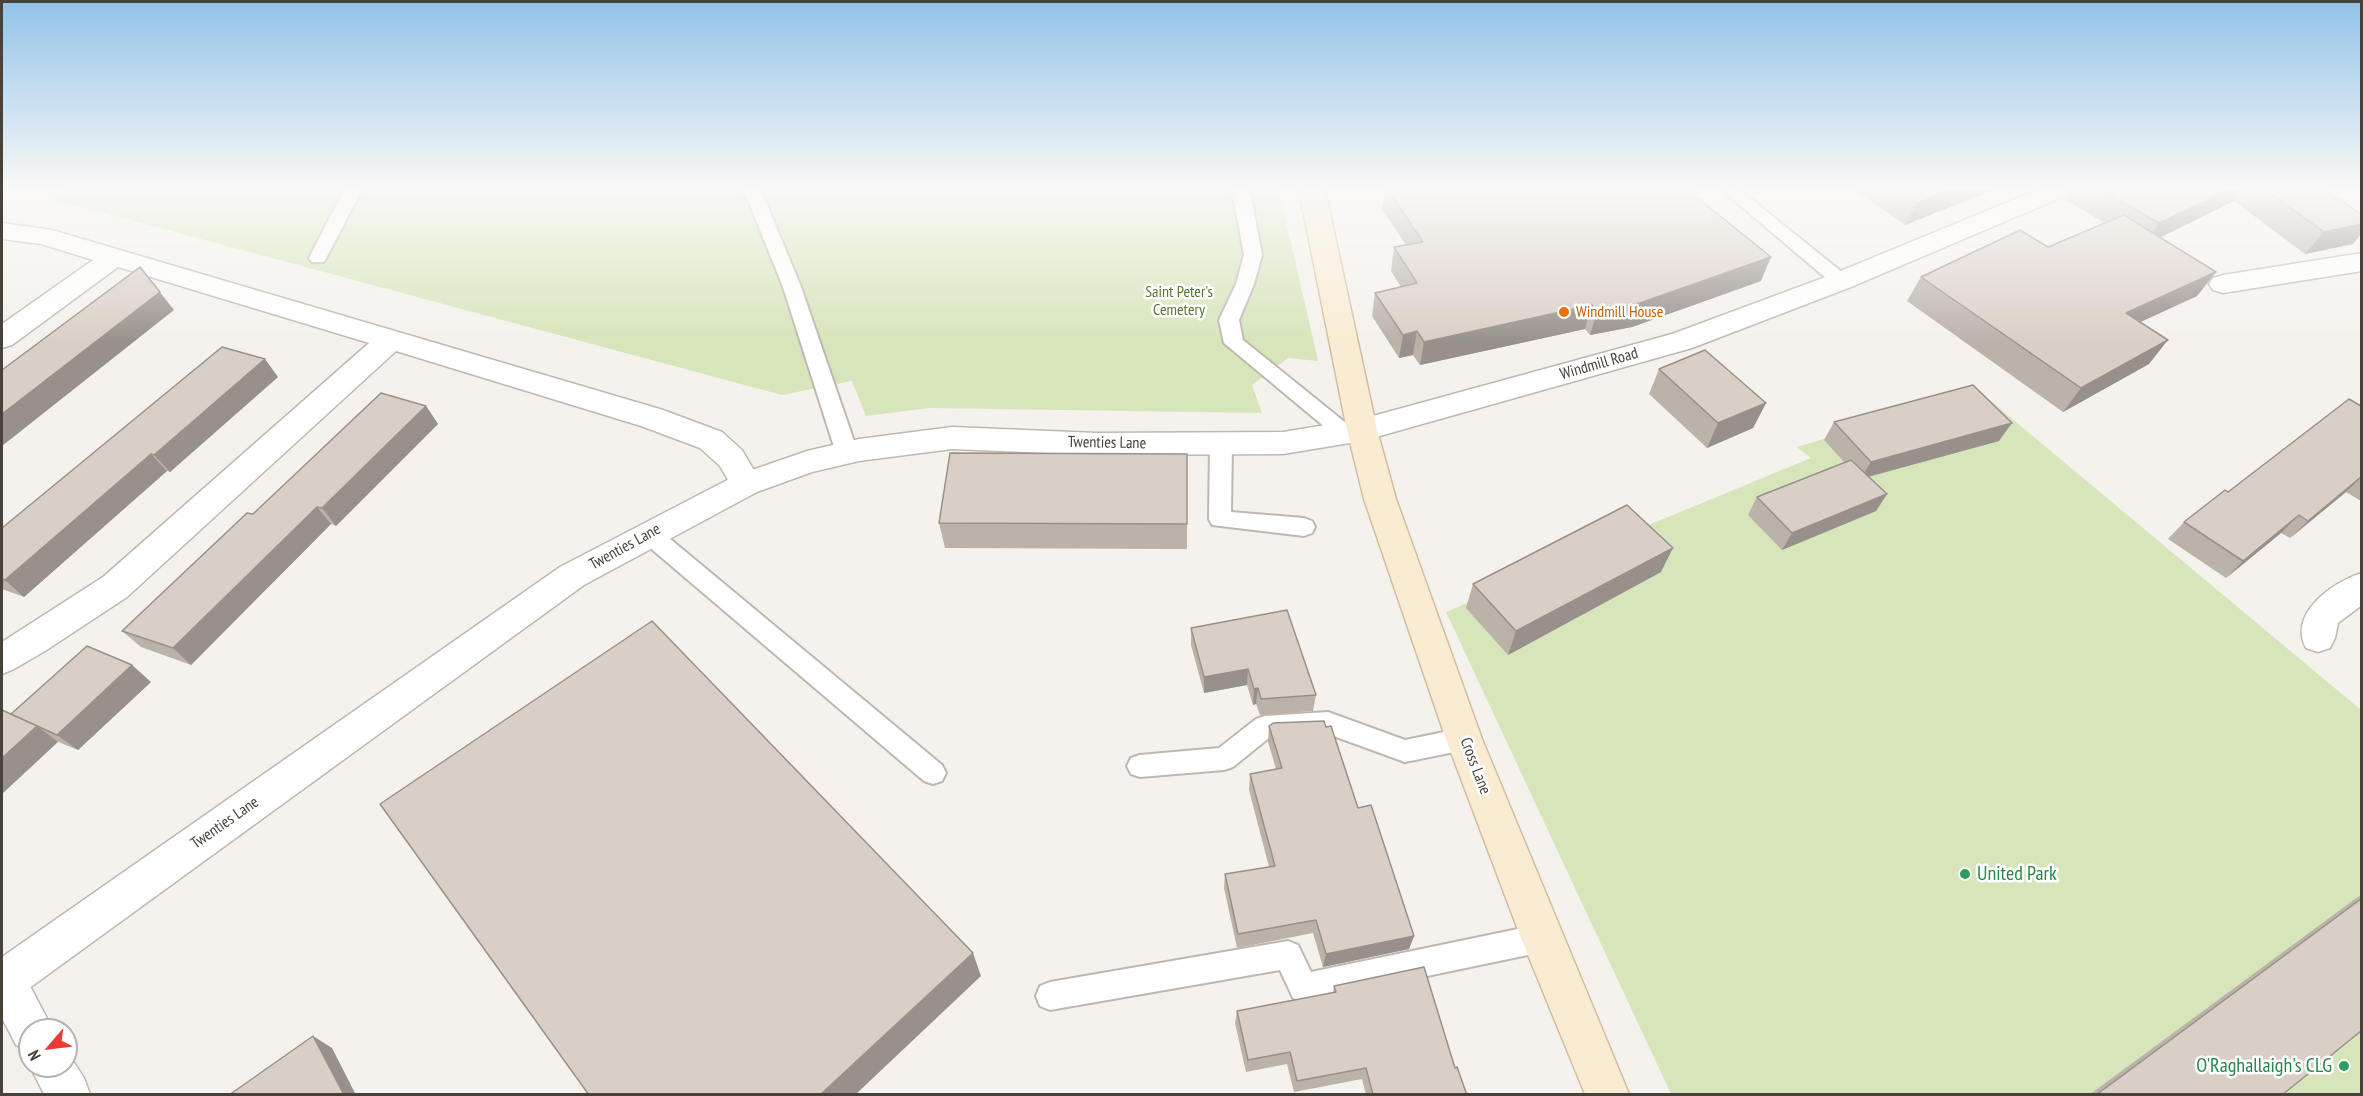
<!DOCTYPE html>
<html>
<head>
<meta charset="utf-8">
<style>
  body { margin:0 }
  #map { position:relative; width:2363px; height:1096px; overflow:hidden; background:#f5f2ed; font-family:"PT Sans Narrow",sans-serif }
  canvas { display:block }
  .frame { position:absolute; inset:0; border:3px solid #49423b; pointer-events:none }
  .north { position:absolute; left:18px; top:1018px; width:60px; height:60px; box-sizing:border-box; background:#fff; border:2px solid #b6b3b1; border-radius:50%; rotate:242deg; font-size:16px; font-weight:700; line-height:24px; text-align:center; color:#49423b }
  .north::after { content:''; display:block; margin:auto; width:21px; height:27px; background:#e63a33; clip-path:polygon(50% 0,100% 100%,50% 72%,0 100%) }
</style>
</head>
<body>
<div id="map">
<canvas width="2363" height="1096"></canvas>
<div class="frame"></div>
<div class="north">N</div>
</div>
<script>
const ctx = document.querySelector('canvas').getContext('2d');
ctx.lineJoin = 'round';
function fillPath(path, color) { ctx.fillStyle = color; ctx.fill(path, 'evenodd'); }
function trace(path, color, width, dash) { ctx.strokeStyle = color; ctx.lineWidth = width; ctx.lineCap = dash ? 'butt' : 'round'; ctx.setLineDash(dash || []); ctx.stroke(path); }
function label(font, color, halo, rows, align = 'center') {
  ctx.font = font + ' "PT Sans Narrow",sans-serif'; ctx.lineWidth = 5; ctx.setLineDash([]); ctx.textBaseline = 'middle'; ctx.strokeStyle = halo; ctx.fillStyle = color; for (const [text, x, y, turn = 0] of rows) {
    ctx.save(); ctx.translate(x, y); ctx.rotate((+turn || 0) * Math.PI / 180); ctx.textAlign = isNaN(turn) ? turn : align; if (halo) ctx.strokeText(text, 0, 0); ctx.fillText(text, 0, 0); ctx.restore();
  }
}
fillPath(new Path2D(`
  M59,190h1220l39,171 -30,-3 -36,27 10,28 -332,-5 -64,8 -14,-35 -70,14 -730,-196z
  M1980,392l381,318v384h-690l-225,-482 193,-83 172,-71 -14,-11z`), '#d6e5ba');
const service = new Path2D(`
  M344,190h18l-38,72h-12l-3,-4z
  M744,190h17l40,97 57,166 -4,5 -7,3 -7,-3 -4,-5 -53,-166z
  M1232,190h18l12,65 -8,29 -15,36 4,20 109,88 3,5 -3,5 -7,3 -7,-3 -114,-95 -5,-23 17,-36 8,-29z
  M1722,190h18l108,87 2,4 -2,4h-14z
  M1221,435l7,3 4,5 -1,69 73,6 8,3 3,6 -3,6 -8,3 -92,-11 -3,-6 1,-76 4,-5z
  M649,525l8,3 285,237 4,8 -4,8 -9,3 -9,-3 -283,-241 -3,-6 3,-6z
  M1328,712l77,28 59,-12 9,3 4,8 -4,8 -9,3 -59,12 -77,-28 -58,3 -37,30 -9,3 -84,7 -9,-3 -4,-8 4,-8 9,-3 79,-7 37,-29 9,-3z
  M1542,924l10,4 4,10 -4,10 -10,4 -239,50 -10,-4 -13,-28 -230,40 -10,-4 -4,-10 4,-10 10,-4 238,-41 10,4 13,27z`);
const minor = new Path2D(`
  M2,223l50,7 611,180 59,22 20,18 20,34 -5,8 -11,4 -11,-4 -15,-26 -20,-18 -59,-22 -245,-75 -269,246 -82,54 -31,18 -12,5v-32l101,-65 266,-234 -251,-76 -106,78 -10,3v-24l91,-64 -52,-16 -39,-5z
  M2362,253v18l-139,22 -10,-3 -4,-6 4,-6 10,-3z
  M2362,573v32l-24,18 -3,15 -5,10 -12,4 -12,-4c-18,-34 26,-66 56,-75z
  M4,959l15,6 34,65h-23v21l-14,-6 -14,-27v-58z
  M66,1050l18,28 6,16h-46l-14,-28h36z`);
const tertiary = new Path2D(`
  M2037,190h34l-4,5 -216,92 -159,61 -330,93 -79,13 -186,1 -145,-6 -93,12 -47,11 -55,20 -173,93 -567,412 -15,6v-46l558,-390 175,-91 72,-25 52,-12 93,-12 145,6 186,-1 79,-13 310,-85 159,-59z`);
const secondary = new Path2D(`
  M1299,190h26l52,240 19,69 86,240 147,355h-44l-64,-156 -75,-199 -82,-240 -17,-69z`);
trace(service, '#c0b8b0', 4);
trace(minor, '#c0b8b0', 3);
trace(tertiary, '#c0b8b0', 3);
trace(secondary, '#d0bea1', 3);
fillPath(service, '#fff');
fillPath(minor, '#fff');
fillPath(tertiary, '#fff');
fillPath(secondary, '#faecd2');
fillPath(new Path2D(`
  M1385,190h303l73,91 -129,46 -42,8 -5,-6 -165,36 -7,-10 -14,3 -27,-42 3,-23 26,-6 -10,-16 3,-24 12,-2 -24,-36z
  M1855,190h138l-88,35z
  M2070,190h255l28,54 -48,10 -71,-53 -74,36 56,35 -19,24 -57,26 9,42 -86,48 -156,-111 14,-24 127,-30 57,-24 -41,-24z
  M1659,369l107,34 -13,25 -46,20 -58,-54z
  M278,377l-108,95 -3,-1 -143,126 -22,-8v-61z
  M426,406l12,18 -102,102 -5,-2 -140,141 -50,-18 -19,-16z
  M2361,406v95l-15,-9 -56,46 -9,-5 -55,45 -58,-39 16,-17z
  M1834,422l165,19 -131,36 19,17 -11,17 -94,39 -34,-35 9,-18 88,-34 -21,-23z
  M1187,454v95l-242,-1 -6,-25z
  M1661,572l-153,83 -42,-47 7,-24z
  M1191,628l125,67 -3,16 -53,4 -4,-11 -3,1 -6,-20 -43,8 -13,-48z
  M151,682l-73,68 -22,-9 2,1 -45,-27z
  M1269,726l89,82 56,128 -5,13 -86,18 -10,-34 -76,15 -13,-60 1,-14 44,-7 -20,-77 1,-16 26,-5 -8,-27z
  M2361,895v136l-79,64h-193l266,-196z
  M1334,986l121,82 12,27h-101l-4,-16 -68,13 -7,-28 -41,8 -11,-49 2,-12 96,-18z`), '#bbb2aa');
fillPath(new Path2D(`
  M1950,190h43l-88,35 12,-22z
  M2228,190h14l-8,11 -91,45 16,-23z
  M2361,224v10l-8,10 -48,10 19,-22z
  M1771,257l-10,24 -129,46 -42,8 7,-23z
  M140,267l34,43 -172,136v-32z
  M2216,272l-19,24 -89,41 18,-24z
  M1592,305l-7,24 -165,36 4,-23z
  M1417,331l-4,24 -14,3 4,-23z
  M2168,340l-19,24 -86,48 18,-24z
  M265,359l13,18 -108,95 -16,-17z
  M1766,403l-13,25 -46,20 11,-25z
  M426,406l12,18 -102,102 -14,-18z
  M2012,423l-13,18 -139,38 11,-17z
  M151,454l16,17 -143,126 -19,-17z
  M2361,477l-15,15 -56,46 18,-17z
  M1887,494l-11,17 -94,39 10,-17z
  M317,507l14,17 -140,141 -18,-17z
  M2299,515l-18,18 -55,45 17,-17z
  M1673,548l-12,24 -153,83 8,-24z
  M132,665l19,17 -73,68 -21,-15z
  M1248,669l-1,16 -43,8v-16z
  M1258,688l-2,16 -3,1 1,-16z
  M37,726l21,16 -56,52v-36z
  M1414,936l-5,13 -86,18 3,-13z
  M973,953l8,23 -126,119h-35z
  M313,1036l19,12 24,47h-12z`), '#98918b');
const building = new Path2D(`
  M1388,190h300l83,67 -131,46 -43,9 -5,-7 -168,37 -7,-11 -14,4 -28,-42 42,-10 -23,-36 29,-5z
  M1898,190h52l-33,13z
  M2101,190h127l-69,33z
  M2266,190h59l36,24v10l-37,8z
  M2124,215l92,57 -90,41 42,27 -87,48 -160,-111 99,-47 28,17z
  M140,267l20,25 -158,122v-44z
  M222,347l43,12 -111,96 -3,-1 -146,126 -3,-1v-51z
  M1705,350l61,53 -48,20 -59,-54z
  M1973,385l39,38 -141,39 -37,-40z
  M381,393l45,13 -104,102 -5,-1 -144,141 -51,-17 125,-118 6,1z
  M2349,399l12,7v71l-53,44 -9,-6 -56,46 -59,-39 41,-32 3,2z
  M950,453l237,1v70l-248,-1z
  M1851,460l36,34 -95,39 -35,-36z
  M1627,505l46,43 -157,83 -43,-47z
  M1287,610l29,85 -55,4 -3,-11 -4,1 -6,-20 -44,8 -13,-49z
  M652,621l321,332 -153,142h-231l-209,-291z
  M87,646l45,19 -75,70 -46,-21z
  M2,710l35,16 -35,32z
  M1324,721l2,6 5,-1 27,82 13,-3 43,131 -88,18 -10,-34 -78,14 -13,-60 50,-8 -25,-92 32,-6 -13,-42 4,-3z
  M2361,899v132l-79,64h-186z
  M1424,967l31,101 2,-1 10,28h-94l-7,-27 -69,13 -7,-29 -42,8 -11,-49 99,-19 -2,-6z
  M313,1036l31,59h-115z`);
fillPath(building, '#d9cfc6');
trace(building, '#98918b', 1.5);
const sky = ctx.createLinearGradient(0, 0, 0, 343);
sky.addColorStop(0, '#91c3e9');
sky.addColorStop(0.55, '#faf9f7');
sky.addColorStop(1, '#faf9f700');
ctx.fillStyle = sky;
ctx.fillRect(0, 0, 2363, 343);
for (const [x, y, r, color] of [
  [1564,312,6,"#e8710a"],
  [1965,874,6,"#2e9e5b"],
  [2344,1066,6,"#2e9e5b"]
]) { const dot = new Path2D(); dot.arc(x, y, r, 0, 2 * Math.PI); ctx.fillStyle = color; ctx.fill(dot); trace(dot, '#fff', 2); }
label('16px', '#547732', '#fff', [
  ["Saint Peter's",1179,292],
  ["Cemetery",1179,310]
]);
label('16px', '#c56008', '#fff', [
  ["Windmill House",1576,312]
], 'left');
label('16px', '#49423b', '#fff', [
  ["Windmill Road",1599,364,-16],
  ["Twenties Lane",1107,443,1],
  ["Twenties Lane",625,547,-29],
  ["Cross Lane",1475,766,69],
  ["Twenties Lane",225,823,-35]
]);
label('20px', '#27864d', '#fff', [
  ["United Park",1977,874],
  ["O'Raghallaigh's CLG",2332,1066,"right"]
], 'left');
</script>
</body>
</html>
